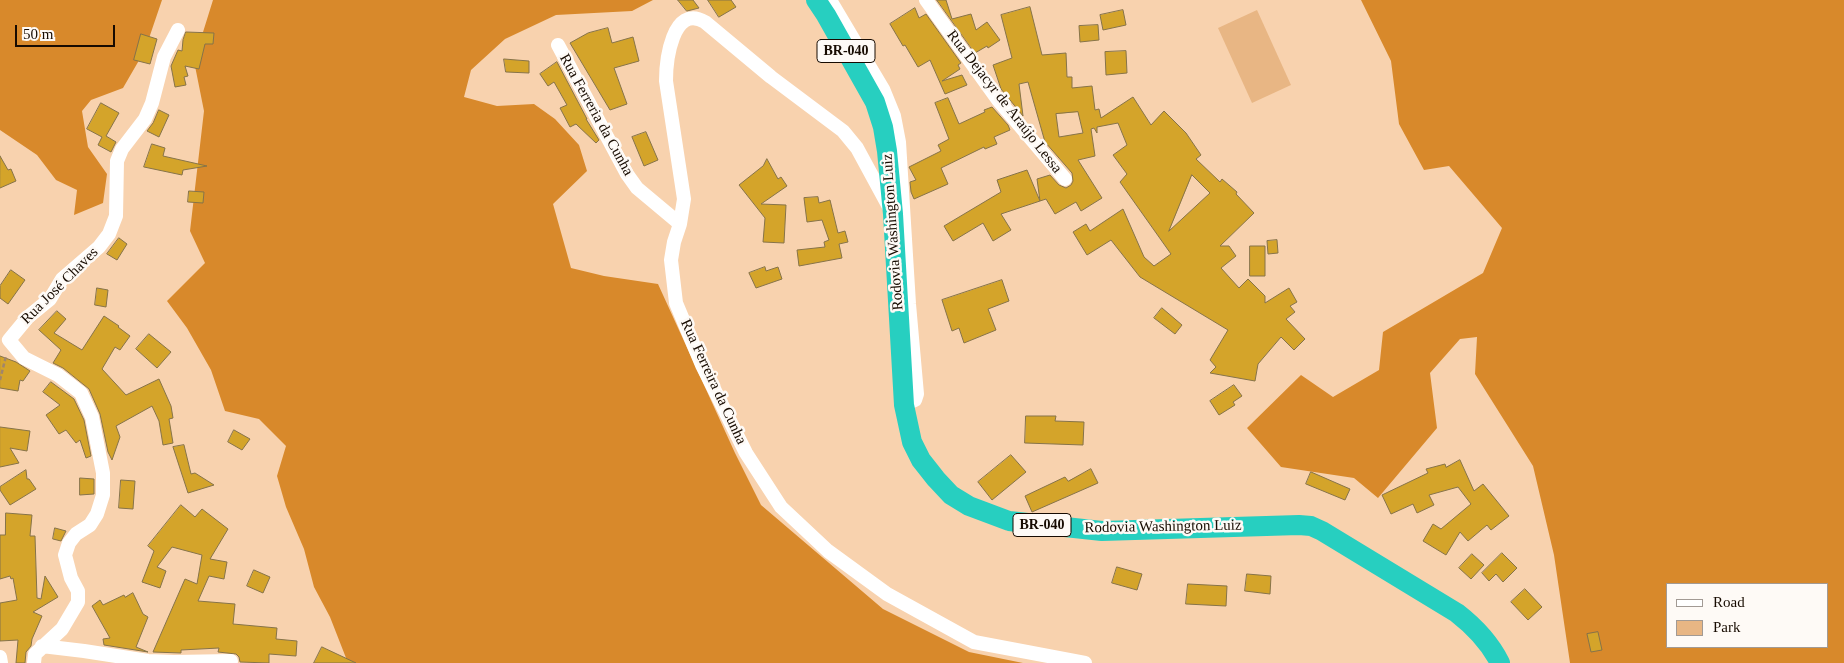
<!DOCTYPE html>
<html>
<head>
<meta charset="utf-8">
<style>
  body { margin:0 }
  #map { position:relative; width:1844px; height:663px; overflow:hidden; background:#f8d2ae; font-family:Georgia,serif }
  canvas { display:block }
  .legend { position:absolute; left:1666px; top:583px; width:162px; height:65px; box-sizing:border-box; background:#fefaf6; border:1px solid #a29a94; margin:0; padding:6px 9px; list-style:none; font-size:15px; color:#170b01 }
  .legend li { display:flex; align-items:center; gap:10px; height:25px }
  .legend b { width:25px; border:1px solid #a29a94 }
  .scale { position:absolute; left:15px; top:25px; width:100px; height:22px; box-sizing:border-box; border:2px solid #170b01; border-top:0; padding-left:6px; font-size:15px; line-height:18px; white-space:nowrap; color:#170b01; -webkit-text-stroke:4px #fefaf6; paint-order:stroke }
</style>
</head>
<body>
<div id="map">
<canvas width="1844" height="663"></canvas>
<ul class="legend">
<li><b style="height:6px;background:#fff"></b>Road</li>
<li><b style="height:14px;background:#e8b684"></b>Park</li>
</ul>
<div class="scale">50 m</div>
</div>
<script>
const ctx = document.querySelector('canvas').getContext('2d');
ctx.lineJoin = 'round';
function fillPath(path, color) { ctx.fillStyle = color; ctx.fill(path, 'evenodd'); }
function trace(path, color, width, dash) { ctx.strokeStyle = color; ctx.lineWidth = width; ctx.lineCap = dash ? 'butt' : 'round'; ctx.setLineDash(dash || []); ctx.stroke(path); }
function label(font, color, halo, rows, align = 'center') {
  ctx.font = font + ' Georgia,serif'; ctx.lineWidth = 5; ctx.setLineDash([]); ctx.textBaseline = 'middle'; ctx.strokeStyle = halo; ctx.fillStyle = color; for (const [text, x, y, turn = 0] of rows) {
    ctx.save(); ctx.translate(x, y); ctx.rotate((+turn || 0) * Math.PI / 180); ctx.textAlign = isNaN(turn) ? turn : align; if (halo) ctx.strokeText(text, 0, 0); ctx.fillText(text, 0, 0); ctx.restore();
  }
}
fillPath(new Path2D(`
  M1257,10l34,75 -39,18 -34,-75z`), '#e8b684');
fillPath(new Path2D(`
  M0,0h162l-17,50 -22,38 -32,12 -9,11 6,36 19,27 -4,29 -29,12 3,-25 -21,-10 -19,-25 -37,-25z
  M213,0h440l-21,11 -76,4 -51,24 -34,31 -7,27 33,9 37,-2 21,15 24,26 8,26 -34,33 18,64 33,8 54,8 77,169 26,52 122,104 86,43 54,11h-675l-18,-46 -16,-30 -10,-38 -18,-42 -9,-31 9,-30 -27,-27 -34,-8 -14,-41 -24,-42 -20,-27 38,-38 -15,-32 14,-120 -10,-50z
  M1361,0h483v663h-274l-16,-108 -21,-89 -58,-92 2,-37 -17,2 -30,34 7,55 -59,70 -24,-20 -73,-11 -34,-39 54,-53 32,22 46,-27 4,-38 100,-59 19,-45 -53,-62 -25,4 -25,-46 -8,-63zM1668,584h160v63h-160z`), '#d8892b');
const building = new Path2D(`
  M678,0h15l6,8 -12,3z
  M708,0h23l5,7 -17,10z
  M937,0h9l6,19 19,-5 5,16 11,-8 13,18 -12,8 -1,-2 -12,7z
  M1030,7l12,48 24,-2 1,24h5v11l20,-2 3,24 4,-1 2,9 32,-21 18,28 13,-14 22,22 15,22 -5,4 24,23 2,-3 15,13 -1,2 18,19 -34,33h9l7,10 -15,12 18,20 9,-9 17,17v7l24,-15 8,14 -7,4 5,6 -9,7 19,20 -11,11 -13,-13 -23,27 -3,17 -45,-8 6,-6 -6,-7 18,-30 -88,-53 -29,-37 -24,15 -14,-23 13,-8 4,7 33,-22 21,48 10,9 17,-12 -51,-72 7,-8 -14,-19 14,-10 -9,-22 -21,4v6l-3,-5 -3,1 4,27 -17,4 24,38 -21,13 -5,-9 -21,12 -9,-15 -45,15 10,16 -18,11 -10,-18 -30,18 -9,-15 57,-34 -4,-12 30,-10 13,31 -3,-22 13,-4 9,10 7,3 5,-3 2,-4 -1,-8 -27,-31 -17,-60 -9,2 4,32 -22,-27 -8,-24 19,-7 -11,-43zM1078,112l5,21 -24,4 -3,-23zM1192,175l18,18 -41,38z
  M915,8l4,10 7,-4 35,49 -3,2 2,4 -18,12 20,-6 5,10 -22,9 -15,-34 -12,7 -13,-22 -2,1 -13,-22z
  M1123,10l3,15 -23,5 -3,-15z
  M1098,25l1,15 -19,2 -1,-16z
  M608,28l4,15 21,-6 6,24 -25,7 13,36 -17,6 -40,-67 18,-10z
  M186,32l28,1 -1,11h-8l-6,25 -14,-3 3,10 -4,1 2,8 -11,2 -4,-21 7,-16 4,1 1,-11z
  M141,34l16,5 -7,25 -16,-4z
  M1126,51l1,22 -21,2 -1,-23z
  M504,59l25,2v12l-23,-1z
  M557,62l30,57h-1l13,21 -3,3 -20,-19 -6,3 -10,-19 7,-3 -13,-23 -6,4 -8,-12z
  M948,98l11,26 26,-12 -1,-2 8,-3 16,18 2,5 -16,7 3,7 -12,5 -1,-2 -43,21 7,16 -34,15 -3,-7 -1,-10 6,-2 -7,-13 32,-16 -3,-6 11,-6 -14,-36z
  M101,103l18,10 -13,23 10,6 -5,10 -13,-7 4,-8 -15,-8z
  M159,110l10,5 -10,22 -12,-6 6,-8z
  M646,132l12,28 -14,6 -12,-29z
  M152,144l13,4 -2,8 44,10 -24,4 -1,5 -38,-8z
  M0,156l8,14 3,-1 5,12 -16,7z
  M767,159l11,20 3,-2 6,9 -26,18 25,1 -2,38 -21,-1 2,-24 -26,-33 24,-19z
  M189,191l15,1 -1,11 -15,-1z
  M818,197l1,6 11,-3 8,33 7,-2 3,11 -9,2 3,14 -43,8 -2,-16 28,-3 -1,-5 5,-2 -7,-20 -15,2 -3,-24z
  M119,238l8,6 -10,16 -10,-6z
  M1277,240l1,13 -10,1 -1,-13z
  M1250,246h15v30h-15z
  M765,267l1,4 12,-4 4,12 -26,9 -7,-15z
  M11,270l14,10 -17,24 -8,-6v-12z
  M1002,280l7,21 -21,8 8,21 -32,13 -5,-15 -7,3 -10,-31z
  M97,288l11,2 -2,17 -11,-2z
  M1162,308l20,17 -7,9 -21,-16z
  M57,311l9,8 -12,14 28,17 22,-34 15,10 -1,1 12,9 -10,14 -5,-3 -13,22 24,26 33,-16 12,27 2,12 -4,1 4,24 -10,2 -4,-24 -7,-15 -36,20 4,11 -8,23 -4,-8 -8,-38 -11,-25 -26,-21 -10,-5 8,-13 -22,-20z
  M149,334l22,18 -14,16 -21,-19z
  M0,356l16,6 14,9 -7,10 -3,-1 -2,11 -18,-3z
  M51,382l23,17 10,21 7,36 -5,2 -6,-18 -4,3 -10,-13 -7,4 -13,-19 14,-10 -17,-13z
  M1234,385l8,11 -9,6 2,3 -16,10 -9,-14z
  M1026,416h30l-1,5 29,1 -1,23 -58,-2z
  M0,427l30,4 -3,20 -17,-3 9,15 -19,4z
  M234,430l16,9 -8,11 -14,-8z
  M184,445l7,29 4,-1 19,12 -26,8 -15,-46z
  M1011,455l15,17 -34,28 -14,-18z
  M1460,460l14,31 9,-7 26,32 -18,14 -4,-5 -19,16 -8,-9 -14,23 -23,-14 10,-17 8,5 30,-25 -13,-17 -29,8 5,10 -17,8 -4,-9 -22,10 -9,-19 46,-22 -2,-4 19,-5 1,3z
  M1091,469l7,14 -66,29 -7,-16 40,-19 3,4z
  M26,470l1,9h2l7,10 -26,16 -10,-15v-3z
  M1311,472l39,17 -5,11 -39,-16z
  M80,478l14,1v15l-14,1z
  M121,480l14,1 -2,28 -14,-1z
  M181,505l14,12 7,-8 26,20 -18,30 17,3 -3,17 -15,-3 -11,25 37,3 -2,20 44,4 -1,11 21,2 -1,15 -27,-2v9l-29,-1 -1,-5 -3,-3 -18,-2 1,-4 -38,2v3l-28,-1 32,-73 12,5 5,-29 -30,-8 -15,20 9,4 -6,17 -18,-6 12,-31 -6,-5z
  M6,513l26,2 -2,21h5l2,62 4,1 4,-23 13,21 -25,15 9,4 -10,23 -1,7 -5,6 -1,11h-9l2,-23 -18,1v-38l17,-3 -4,-22 -2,1 -1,-3 -10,3v-44h5z
  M55,528l11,3 -5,10 -8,-2z
  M1502,553l15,15 -14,14 -7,-8 -7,7 -7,-8z
  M1472,554l12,11 -13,14 -12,-11z
  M1117,567l25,7 -5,16 -25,-7z
  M254,570l16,7 -7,16 -16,-7z
  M1247,574l24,2 -1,18 -25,-3z
  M1188,584l39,2 -1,20 -40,-2z
  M1525,589l17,18 -14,13 -17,-18z
  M133,593l10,21 5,3 -12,30 12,5 -44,-7 -1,-6 7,-1 -18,-32 8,-6 3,5 21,-10 1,2z
  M1598,632l4,18 -11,2 -4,-18z
  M322,647l34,16h-42z`);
fillPath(building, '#d4a42a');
trace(building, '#867349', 1);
trace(new Path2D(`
  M0,380l6,-24`), '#a1856b', 2.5, [4, 2.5]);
trace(new Path2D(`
  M830,0l53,89 11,27 5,26 10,162 8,90 -2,6 -11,5
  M926,0l72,100 67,79
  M558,45l69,129 10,14 43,36
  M889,207l-32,-59 -14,-17 -72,-54 -66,-55c-33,-19 -39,40 -39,59l18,118 -4,25 -6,18 -3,18 5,43 26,62 44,88 35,54 47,44 59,43 87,48 111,21
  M42,646l42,5 64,10 26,1 57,-1
  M0,657l1,6
  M34,663l1,-9 27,-25 16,-27v-11l-7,-13 -6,-23 4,-12 7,-9 14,-9 7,-11 6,-19v-22l-11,-56 -11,-24 -23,-18 -34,-17 -15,-18 19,-23 22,-18 12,-20 37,-32 10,-13 7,-18 1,-55 5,-12 23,-30 7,-16 12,-46 14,-27`), '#fff', 14);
trace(new Path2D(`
  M816,0l10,15 49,87 8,25 4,24 6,63 11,191 8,37 9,18 15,19 15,16 18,11 40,15 93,10 197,-6 12,1 11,5 135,82c18,14 33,30 43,50`), '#27cfc0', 20);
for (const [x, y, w] of [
  [846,51,58],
  [1042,525,58]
]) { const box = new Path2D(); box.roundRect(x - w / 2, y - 11.5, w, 23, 4); ctx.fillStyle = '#fefaf6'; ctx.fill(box); trace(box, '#170b01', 1); }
label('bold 14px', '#170b01', null, [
  ["BR-040",846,51],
  ["BR-040",1042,525]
]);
label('15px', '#170b01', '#fefaf6', [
  ["Rua Dejacyr de Araújo Lessa",1004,102,52],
  ["Rua Ferreria da Cunha",596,115,61],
  ["Rodovia Washington Luiz",893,232,-94],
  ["Rua José Chaves",60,286,-45],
  ["Rua Ferreira da Cunha",713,382,65],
  ["Rodovia Washington Luiz",1163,527,-1]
]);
</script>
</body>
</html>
